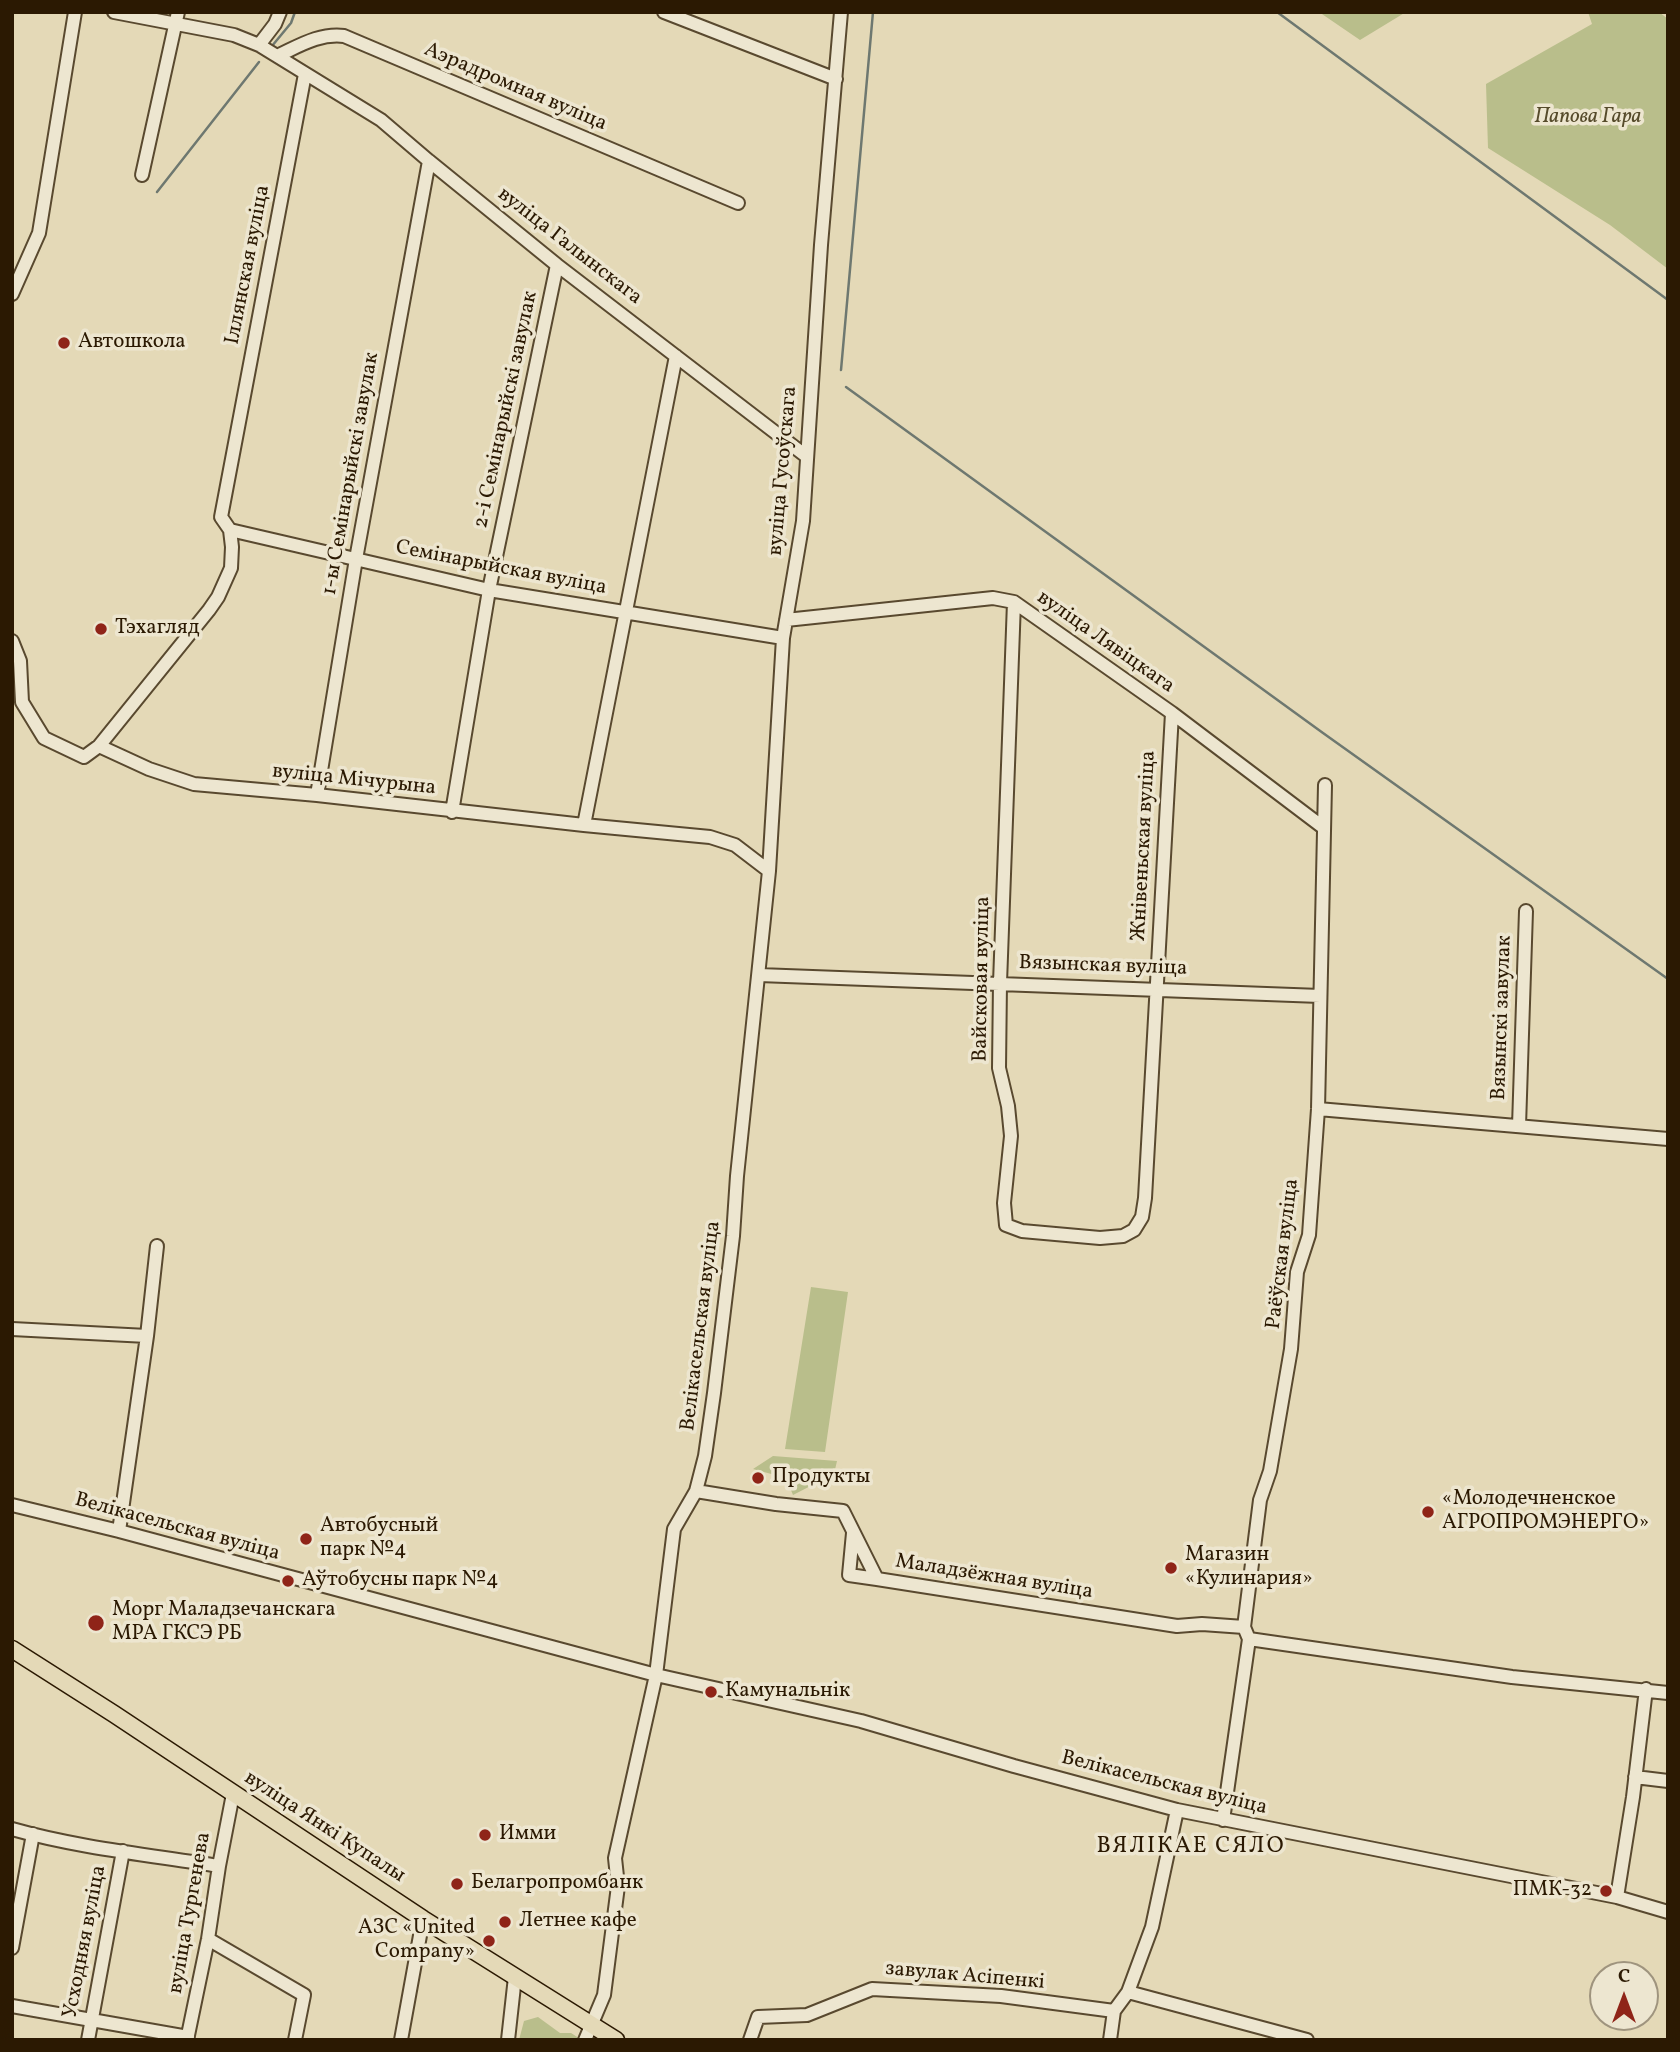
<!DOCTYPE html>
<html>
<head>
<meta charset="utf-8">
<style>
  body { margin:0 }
  #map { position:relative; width:1680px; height:2052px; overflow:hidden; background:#e4d9b7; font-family:Vollkorn,serif }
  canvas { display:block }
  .frame { position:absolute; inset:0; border:14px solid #2b1902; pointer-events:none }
  .north { position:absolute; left:1589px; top:1961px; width:70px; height:70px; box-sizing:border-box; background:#ede6d0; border:2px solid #9f947e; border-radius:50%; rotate:0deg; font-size:19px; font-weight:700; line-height:28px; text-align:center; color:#2b1902 }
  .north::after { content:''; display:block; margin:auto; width:24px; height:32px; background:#8f2418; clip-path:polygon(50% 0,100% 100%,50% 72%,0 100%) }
</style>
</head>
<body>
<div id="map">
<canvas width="1680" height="2052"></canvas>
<div class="frame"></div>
<div class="north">С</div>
</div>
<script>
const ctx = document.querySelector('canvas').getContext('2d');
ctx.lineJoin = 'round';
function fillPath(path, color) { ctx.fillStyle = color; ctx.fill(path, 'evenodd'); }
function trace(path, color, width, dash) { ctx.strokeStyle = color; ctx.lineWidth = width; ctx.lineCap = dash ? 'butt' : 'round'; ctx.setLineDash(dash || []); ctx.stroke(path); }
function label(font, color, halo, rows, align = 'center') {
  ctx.font = font + ' Vollkorn,serif'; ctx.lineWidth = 7; ctx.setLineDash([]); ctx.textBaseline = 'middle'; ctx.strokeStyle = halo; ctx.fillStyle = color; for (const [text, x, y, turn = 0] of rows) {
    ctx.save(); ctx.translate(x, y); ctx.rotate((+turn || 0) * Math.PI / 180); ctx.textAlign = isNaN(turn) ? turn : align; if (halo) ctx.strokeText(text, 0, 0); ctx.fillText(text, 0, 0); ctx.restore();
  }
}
fillPath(new Path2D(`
  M1319,12h87l-46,28z
  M1588,12h71l9,7v250l-58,-44 -122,-77 -2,-64 106,-60z
  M811,1287l37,5 -23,160 -40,-3z
  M773,1456l64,5 -3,13 -41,21 -7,-17 -33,-9z
  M538,2017l22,16h11l11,7h-63l5,-19z`), '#b9be8b');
trace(new Path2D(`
  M1277,12l391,288
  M272,46l19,-23 4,-11
  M157,192l102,-130
  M841,370l32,-358
  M846,387l477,346 345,246`), '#6e7870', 2.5);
const minor = new Path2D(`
  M114,12l120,23 25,10 122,75 48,41 128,104 249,191
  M664,12l172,67
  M259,45l16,-21 5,-12
  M277,56c22,-10 42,-23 67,-20l394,167
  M305,74l-84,443 9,13 259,60 294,48
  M142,175l36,-163
  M12,294l27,-61 36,-221
  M1014,602l-14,381 -1,85 9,38 3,30 -7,67 2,22 16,6 78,7 23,-2 11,-6 8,-13 3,-19 27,-485
  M786,620l207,-22 21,4 158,111 152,115
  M12,641l8,20 2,41 22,36 40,19 15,-11 110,-136 9,-13 13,-29 1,-21 -2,-17
  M99,746l50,23 45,15 123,11 267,30 126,12 25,8 34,26
  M317,795l39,-236 73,-398
  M452,812l37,-222 68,-325
  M584,825l92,-469
  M759,975l561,21
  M1318,1109l350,30
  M1519,1126l7,-215
  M12,1329l135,7 -28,195
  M147,1336l10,-90
  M696,1491l80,13 67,7 34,68 300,47 25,-2 42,3
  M12,1505l107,26 537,144 205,46 153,45 163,44 440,87 51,15
  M853,1533l-4,42 28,4
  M1249,1639l-5,-12 16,-127 10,-29 21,-122 6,-77 12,-37 9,-126 7,-324
  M1249,1639l263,38 156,16
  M1635,1777l33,4
  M1223,1820l26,-181
  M12,1829c67,19 138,26 207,37
  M1617,1897l16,-100 13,-108
  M208,1939l96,56 -9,45
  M12,1948l21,-114
  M1128,1992l179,48
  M12,2006l176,31
  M88,2040l35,-189
  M187,2040l21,-101 11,-73 14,-72
  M401,2040l22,-121
  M508,2040l7,-63
  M585,2040l19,-45 14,-109 -3,-28 41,-183 18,-146 22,-38 9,-35 9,-63 19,-157 4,-60 32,-305 14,-233 20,-117 18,-276 20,-233
  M750,2040l8,-23 49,-2 65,-26 129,7 113,15
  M1110,2040l4,-29 14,-19 24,-65 25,-117`);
const major = new Path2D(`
  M12,1649l102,65 309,205 193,121`);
trace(minor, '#59492f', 16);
trace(major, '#2b1902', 19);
trace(minor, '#ede6d0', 12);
trace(major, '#e4d9b7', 16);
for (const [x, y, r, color] of [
  [64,343,7,"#8f2418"],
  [101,629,7,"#8f2418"],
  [758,1478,7,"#8f2418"],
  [1428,1512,7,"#8f2418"],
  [306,1539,7,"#8f2418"],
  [1171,1568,7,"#8f2418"],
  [288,1581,7,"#8f2418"],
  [96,1623,9,"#8f2418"],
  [711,1692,7,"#8f2418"],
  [485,1835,7,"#8f2418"],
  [457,1884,7,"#8f2418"],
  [1606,1891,7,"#8f2418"],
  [505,1922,7,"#8f2418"],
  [489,1941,7,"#8f2418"]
]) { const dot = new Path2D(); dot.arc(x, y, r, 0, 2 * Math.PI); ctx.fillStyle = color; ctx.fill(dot); trace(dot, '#ede6d0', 2.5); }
label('21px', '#2b1902', '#ede6d0', [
  ["Аэрадромная вуліца",515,88,23],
  ["вуліца Галынскага",569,247,38],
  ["Іллянская вуліца",249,265,-79],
  ["2-і Семінарыйскі завулак",507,410,-78],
  ["вуліца Гусоўскага",784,471,-85],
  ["1-ы Семінарыйскі завулак",352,474,-80],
  ["Семінарыйская вуліца",501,569,11],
  ["вуліца Лявіцкага",1105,643,35],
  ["вуліца Мічурына",354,781,6],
  ["Жнівеньская вуліца",1145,846,-87],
  ["Вязынская вуліца",1103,967,2],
  ["Вайсковая вуліца",983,979,-89],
  ["Вязынскі завулак",1503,1018,-88],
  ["Раёўская вуліца",1284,1254,-83],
  ["Велікасельская вуліца",702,1326,-83],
  ["Велікасельская вуліца",177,1528,15],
  ["Маладзёжная вуліца",994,1578,9],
  ["Велікасельская вуліца",1164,1784,14],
  ["вуліца Янкі Купалы",324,1828,33],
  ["вуліца Тургенева",191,1913,-80],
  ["Усходняя вуліца",86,1942,-79],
  ["завулак Асіпенкі",965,1977,5]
]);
label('italic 21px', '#564b2b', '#ede6d0', [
  ["Папова Гара",1588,118]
]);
label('21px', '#2b1902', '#ede6d0', [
  ["Автошкола",78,343],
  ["Тэхагляд",115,629],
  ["Продукты",772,1478],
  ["«Молодечненское",1442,1500],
  ["АГРОПРОМЭНЕРГО»",1442,1524],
  ["Автобусный",320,1527],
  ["парк №4",320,1551],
  ["Магазин",1185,1556],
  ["«Кулинария»",1185,1580],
  ["Аўтобусны парк №4",302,1581],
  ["Морг Маладзечанскага",112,1611],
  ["МРА ГКСЭ РБ",112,1635],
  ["Камунальнік",725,1692],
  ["Имми",499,1835],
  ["Белагропромбанк",471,1884],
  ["ПМК-32",1592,1891,"right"],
  ["Летнее кафе",519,1922],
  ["АЗС «United",475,1929,"right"],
  ["Company»",475,1953,"right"]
], 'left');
ctx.letterSpacing = '2px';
label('23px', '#2b1902', '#ede6d0', [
  ["ВЯЛІКАЕ СЯЛО",1191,1848]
]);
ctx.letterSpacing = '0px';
</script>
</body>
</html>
